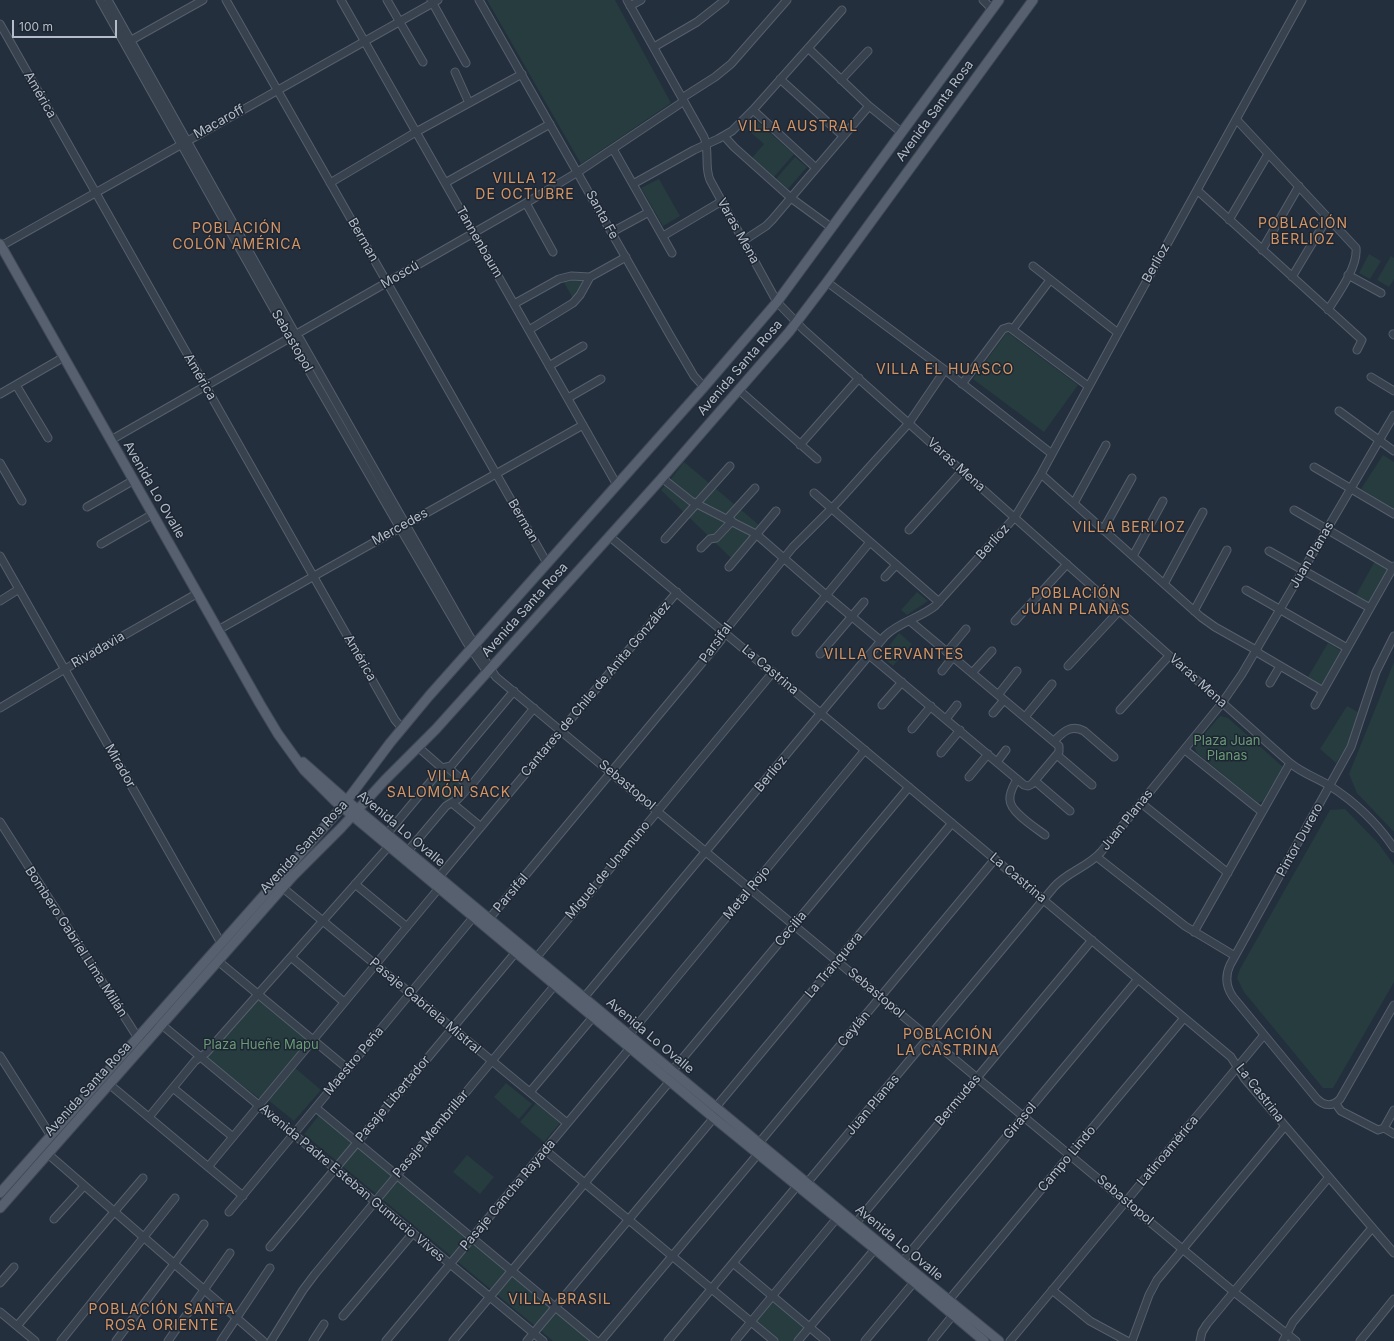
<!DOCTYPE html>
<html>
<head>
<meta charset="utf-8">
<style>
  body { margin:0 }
  #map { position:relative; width:1394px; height:1341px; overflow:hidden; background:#242f3e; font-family:Inter,sans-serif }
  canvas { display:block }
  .scale { position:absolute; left:12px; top:20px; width:105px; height:18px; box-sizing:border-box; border:2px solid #b4bcc9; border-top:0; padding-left:5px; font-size:12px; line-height:14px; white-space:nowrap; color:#b4bcc9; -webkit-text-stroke:3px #1d2633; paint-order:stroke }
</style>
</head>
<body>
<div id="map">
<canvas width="1394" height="1341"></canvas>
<div class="scale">100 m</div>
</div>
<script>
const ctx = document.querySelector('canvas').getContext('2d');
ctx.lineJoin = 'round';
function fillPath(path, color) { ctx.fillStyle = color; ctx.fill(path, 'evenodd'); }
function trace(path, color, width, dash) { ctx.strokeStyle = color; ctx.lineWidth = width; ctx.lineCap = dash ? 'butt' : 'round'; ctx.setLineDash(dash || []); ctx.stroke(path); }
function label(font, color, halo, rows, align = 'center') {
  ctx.font = font + ' Inter,sans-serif'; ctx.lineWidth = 3; ctx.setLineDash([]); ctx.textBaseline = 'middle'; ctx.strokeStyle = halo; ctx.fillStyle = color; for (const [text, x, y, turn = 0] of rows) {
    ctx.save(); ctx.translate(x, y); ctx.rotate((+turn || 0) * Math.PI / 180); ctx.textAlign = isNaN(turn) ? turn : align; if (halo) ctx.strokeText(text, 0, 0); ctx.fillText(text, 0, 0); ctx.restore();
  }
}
fillPath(new Path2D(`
  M487,0h128l56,103 -90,61z
  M755,120l39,34 -21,24 -22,-19 13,-15 -17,-15z
  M795,157l12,10 -19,22 -12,-10z
  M659,179l21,37 -17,10 -22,-38z
  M1369,254l12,7 -11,18 -11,-6z
  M1391,256l3,2v21l-5,8 -12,-7z
  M563,281h19v3l-9,14z
  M1007,332l71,53 -34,47 -71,-53z
  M1383,455l11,7v47l-33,-20z
  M684,462l75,63 -4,5 -62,-31 -23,-19z
  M666,484l85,50 -20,24 -70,-68z
  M1375,561l14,8 -20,34 -13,-8z
  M917,592l11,9 -21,14 -6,-5z
  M899,633l13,11 -19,22 -12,-10z
  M1328,643l15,9 -20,34 -15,-9z
  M1394,662v170l-37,-39 -8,-19z
  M1347,706l11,6 -9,31 -13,20 -16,-14z
  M1220,716l8,2 55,49 -20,34 -5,2 -61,-50 -3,-7z
  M445,771h6l15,14 -12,13 -8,4 -17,-15 12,-14z
  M1345,809l33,34 16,22v117l-61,106h-10l-79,-96 -7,-14 3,-9 90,-159z
  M257,998l52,41v3l-49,57 -52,-40v-5z
  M294,1067l27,23 -27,31 -27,-22z
  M506,1083l26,21 -13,15 -25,-22z
  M536,1103l24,20 -16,19 -24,-20z
  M320,1114l274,227h-41l-249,-207z
  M467,1155l27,22 -14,17 -27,-22z
  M774,1300l31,25v4l-10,12h-16l-22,-18 -1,-3 15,-19z`), '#263c3f');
const minor = new Path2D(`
  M100,0l190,338 107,185 70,120 20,29 5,1
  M108,0l188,335 4,4 170,298 26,40 738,615 62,49
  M226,0l321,563
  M341,0l276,485
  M387,0l36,62
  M431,0l35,63
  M479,0l192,337 23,39 10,11
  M627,0l77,137c6,14 0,29 6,43l67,122 27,28 486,433c12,10 27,15 40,23 25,16 47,37 64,62
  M983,0l9,9
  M630,6l11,-6
  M0,24l395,696 7,8
  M128,42l75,-42
  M654,47l43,-25 28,-22
  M808,48l61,58 32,26
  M455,72l14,31
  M780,79l63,57
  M841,80l27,-29
  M682,98l33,-21 16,-13 56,-64
  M753,110l63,58
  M1236,119l120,129c2,19 -18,46 -28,62
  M724,136l10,11 57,51 41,30
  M613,149l59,104
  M330,183l86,-51 106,-58
  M445,183l105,-59
  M633,184l61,-34 24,-11 14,-8 21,-21 89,-100
  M1197,190l165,150 -5,10
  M526,203l27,49
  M1229,220l39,-66
  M612,232l37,-20
  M663,236l59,-35
  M743,241l23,-15 6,-6 97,-114
  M1,246l437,-246
  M1262,250l37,-64
  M1033,266l85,67
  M1348,275l33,18
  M1292,277l36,-60
  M827,282l118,88 107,84
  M514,304l45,-25 12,-3 19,1
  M1013,329l37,-49
  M529,330l44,-27 7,-8 10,-18 36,-20
  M1393,334l1,1
  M549,366l34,-20
  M1371,377l23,14
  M962,384l41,-55 6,-2 79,59
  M16,385l32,53
  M739,390l78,69
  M0,394l64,-37
  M568,398l33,-19
  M1339,411l55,40
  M111,440l415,-237 52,-31 106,-71
  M800,445l59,-67
  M0,463l22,38
  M1314,467l80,47
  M1041,474l160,143 14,10 41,23 4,4 63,37
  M662,478l29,23 65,33 70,61 55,46
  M814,493l125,109
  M1074,503l32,-58
  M87,507l47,-27
  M1294,510l99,58
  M727,519l28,-31
  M909,530l53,-59
  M1103,530l29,-52
  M609,536l622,521 13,21 150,175
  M665,539l65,-73
  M101,544l52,-30
  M701,548l9,-9 6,-1 16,-17
  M1269,551l101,57
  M0,556l221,387
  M1133,556l30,-55
  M729,567l47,-56
  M885,577l11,-12
  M1164,584l39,-72
  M1246,590l101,58
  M0,601l19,-12
  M1194,611l33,-61
  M1015,621l52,-57
  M218,630l365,-205
  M796,632l74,-90
  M1394,636l-18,36 -25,75 -121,218c-5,11 -4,22 3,32l84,102c7,7 16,8 23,0l54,-94
  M947,652l19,-23
  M820,654l44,-52
  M869,655l155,130 4,1 4,-2 27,-32v-6l-149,-125
  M1068,666l51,-55
  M942,671l11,-14
  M972,673l20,-22
  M1270,683l10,-17
  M998,695l19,-24
  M882,705l20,-23
  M1315,705l79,-139
  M0,708l65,-39 133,-76
  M1120,710l49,-54
  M993,713l11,-13
  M1025,717l27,-33
  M946,719l11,-14
  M912,729l19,-23
  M1054,741c9,-9 17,-17 30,-10l30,26
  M418,747l24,21
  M1185,750l77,62
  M941,753l19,-23
  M1057,755l35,30
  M997,762l9,-12
  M447,767l22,19
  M969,777l19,-23
  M1017,779c-3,6 -8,13 -7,21 0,12 26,28 35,35
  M1035,781l35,30
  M452,803l29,24
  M1141,803l87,70
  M0,822l138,216 24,-13 381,316
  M387,834l55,-66 9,-2 63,-75
  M408,851l38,-45 12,-7 15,-16 61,-75
  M1097,857l88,69 50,30
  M439,877l238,-285
  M355,884l52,43
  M283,888l284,235
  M489,919l232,-279 3,-8 69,-85 45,-45 71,-79 36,-53
  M1194,932l96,-169
  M291,957l53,45
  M536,958l237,-286
  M218,961l130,108
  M582,1000l303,-364c14,-14 35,-18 50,-30l80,-89 26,-43 77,-141 184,-333
  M629,1035l236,-285
  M0,1056l51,80
  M672,1071l237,-284
  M109,1084l134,112
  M173,1088l60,49
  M530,1092l63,-75
  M1336,1103l2,4 3,4 37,19 6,-2 10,6
  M716,1107l236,-284
  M316,1108l280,233
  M149,1117l46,-56 11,-8 183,-207
  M1384,1128l10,-18
  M759,1143l236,-284
  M545,1150l229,191
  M48,1154l215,187
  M208,1167l231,-279
  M807,1183l247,-296c13,-15 34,-20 47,-35l121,-149 20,-29 152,-259
  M229,1212l247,-298
  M54,1219l30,-33
  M855,1224l237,-284
  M270,1247l246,-295
  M902,1262l236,-283
  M733,1263l93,78
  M0,1283l14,-16
  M1052,1290l38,31 37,20
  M949,1300l235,-282
  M0,1312l35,29
  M343,1316l70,-83
  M17,1326l126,-148
  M61,1341l114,-143
  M116,1341l88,-117
  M168,1341l62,-88
  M221,1341l49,-73
  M271,1341l32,-51 12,-16 240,-289
  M313,1341l11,-17
  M386,1341l244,-293
  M453,1341l217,-260
  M527,1341l190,-227
  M601,1341l157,-187
  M668,1341l129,-155
  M735,1341l102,-123
  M798,1341l77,-92
  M865,1341l49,-59
  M932,1341l21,-26
  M1010,1341l254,-306
  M1132,1341l17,-46 8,-15 128,-154
  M1200,1341l2,-9 5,-8 122,-147
  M1283,1341l10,-19 79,-94
  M1360,1341l34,-42`);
const major = new Path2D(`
  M0,244l260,460 18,30 26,36 31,31 379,317 161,131 109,92
  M303,762l43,38 556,462 97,79
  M0,1193l342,-386 48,-64 39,-47 275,-309 73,-85 222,-302
  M0,1208l293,-332 48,-48 44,-48 51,-51 226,-251 127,-146 38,-50 206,-282`);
trace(minor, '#565f6c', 9);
trace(major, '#414a57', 11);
trace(minor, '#38414e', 7);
trace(major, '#56606e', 9);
label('13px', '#b4bcc9', '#1d2633', [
  ["América",40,95,60],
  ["Avenida Santa Rosa",935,111,-54],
  ["Macaroff",219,122,-29],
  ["Santa Fe",602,215,61],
  ["Varas Mena",738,231,61],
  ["Berman",363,240,60],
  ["Tannenbaum",479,242,60],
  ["Berlioz",1156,263,-61],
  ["Moscú",400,275,-30],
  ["Sebastopol",292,341,60],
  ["Avenida Santa Rosa",740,368,-49],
  ["América",200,377,60],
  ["Varas Mena",956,465,42],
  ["Avenida Lo Ovalle",154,490,60],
  ["Berman",523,521,60],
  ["Mercedes",400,527,-29],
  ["Berlioz",993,542,-48],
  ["Juan Planas",1312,555,-60],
  ["Avenida Santa Rosa",525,610,-48],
  ["Parsifal",716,643,-54],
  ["Rivadavia",98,650,-30],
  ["América",360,658,60],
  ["La Castrina",770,670,40],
  ["Varas Mena",1198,681,42],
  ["Cantares de Chile de Anita González",596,689,-50],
  ["Mirador",120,766,60],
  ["Berlioz",771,774,-50],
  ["Sebastopol",627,785,40],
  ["Juan Planas",1127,820,-51],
  ["Avenida Lo Ovalle",401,829,40],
  ["Pintor Durero",1300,840,-61],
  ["Avenida Santa Rosa",304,847,-47],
  ["Miguel de Unamuno",608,870,-50],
  ["La Castrina",1018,878,40],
  ["Parsifal",511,893,-50],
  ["Metal Rojo",747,893,-50],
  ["Cecilia",791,929,-50],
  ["Bombero Gabriel Lima Millán",76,942,57],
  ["La Tranquera",834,965,-50],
  ["Sebastopol",876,993,40],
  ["Pasaje Gabriela Mistral",425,1006,40],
  ["Ceylán",854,1029,-50],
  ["Avenida Lo Ovalle",650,1036,40],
  ["Maestro Peña",354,1061,-50],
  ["Avenida Santa Rosa",88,1089,-48],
  ["La Castrina",1260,1093,52],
  ["Pasaje Libertador",393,1099,-50],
  ["Bermudas",958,1100,-50],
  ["Juan Planas",873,1105,-50],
  ["Girasol",1020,1121,-50],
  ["Pasaje Membrillar",431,1134,-50],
  ["Latinoamérica",1168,1151,-50],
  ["Campo Lindo",1067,1159,-50],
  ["Avenida Padre Esteban Gumucio Vives",352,1183,40],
  ["Pasaje Cancha Rayada",508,1195,-50],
  ["Sebastopol",1125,1200,40],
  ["Avenida Lo Ovalle",899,1243,40]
]);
label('13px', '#6b9a76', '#1d2633', [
  ["Plaza Juan",1227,741],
  ["Planas",1227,756],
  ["Plaza Hueñe Mapu",261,1045]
]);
ctx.letterSpacing = '1px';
label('14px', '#d59563', '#1d2633', [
  ["VILLA AUSTRAL",798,127],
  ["VILLA 12",525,179],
  ["DE OCTUBRE",525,195],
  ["POBLACIÓN",1303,224],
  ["BERLIOZ",1303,240],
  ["POBLACIÓN",237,229],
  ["COLÓN AMÉRICA",237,245],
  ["VILLA EL HUASCO",945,370],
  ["VILLA BERLIOZ",1129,528],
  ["POBLACIÓN",1076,594],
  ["JUAN PLANAS",1076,610],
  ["VILLA CERVANTES",894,655],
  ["VILLA",449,777],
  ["SALOMÓN SACK",449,793],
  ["POBLACIÓN",948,1035],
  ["LA CASTRINA",948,1051],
  ["VILLA BRASIL",560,1300],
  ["POBLACIÓN SANTA",162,1310],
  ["ROSA ORIENTE",162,1326]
]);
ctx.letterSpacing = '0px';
</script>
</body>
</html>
